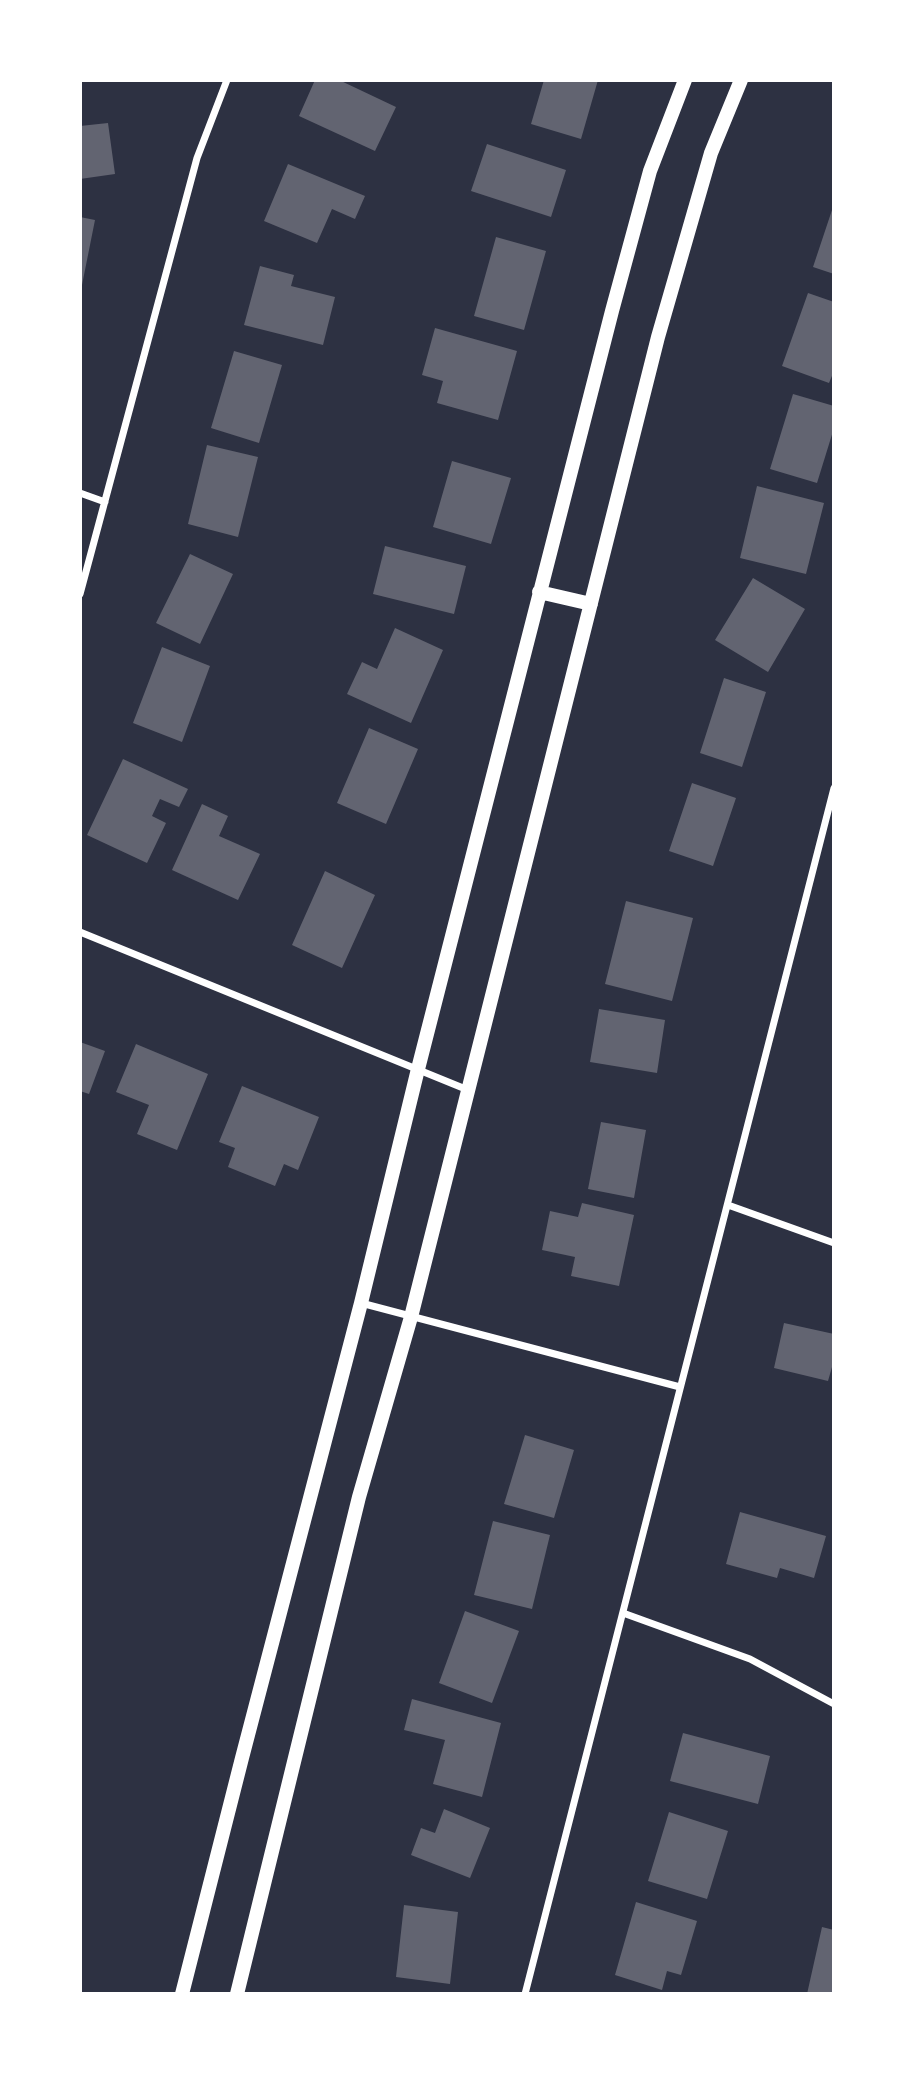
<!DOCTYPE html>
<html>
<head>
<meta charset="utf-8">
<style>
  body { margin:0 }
  #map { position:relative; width:914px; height:2074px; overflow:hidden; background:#2d3142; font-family:"Sofia Sans Condensed",sans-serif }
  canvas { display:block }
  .frame { position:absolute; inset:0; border:82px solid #fff; pointer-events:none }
</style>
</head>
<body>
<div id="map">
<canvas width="914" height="2074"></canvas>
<div class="frame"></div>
</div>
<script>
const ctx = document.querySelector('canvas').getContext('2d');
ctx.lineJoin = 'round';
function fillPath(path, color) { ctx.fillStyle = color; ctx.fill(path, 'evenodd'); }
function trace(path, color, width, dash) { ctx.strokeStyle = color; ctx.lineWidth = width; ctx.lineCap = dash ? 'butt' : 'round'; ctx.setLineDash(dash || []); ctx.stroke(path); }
fillPath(new Path2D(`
  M315,80h24l57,27 -21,44 -76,-35z
  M544,80h54l-17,59 -50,-15z
  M108,123l7,51 -35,5v-53z
  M487,144l79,26 -15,47 -80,-26z
  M288,164l77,32 -10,23 -23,-10 -15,34 -53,-22z
  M833,207h1v67l-21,-7z
  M80,217l15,3 -13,65h-2z
  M496,237l50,14 -22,79 -50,-14z
  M260,266l34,9 -3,11 44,11 -12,48 -79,-20z
  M808,293l26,9v69l-5,12 -47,-17z
  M435,328l82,23 -19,69 -61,-17 6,-22 -21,-6z
  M234,351l48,14 -23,78 -48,-15z
  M793,394l41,12v22l-17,55 -47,-14z
  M207,445l51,12 -20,80 -50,-13z
  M452,461l59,17 -20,66 -58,-17z
  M757,486l67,17 -18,71 -66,-16z
  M385,546l81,20 -12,48 -81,-20z
  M190,554l43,20 -33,70 -44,-21z
  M753,578l52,31 -37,63 -53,-32z
  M395,628l48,22 -32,73 -64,-29 15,-32 15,7z
  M162,647l48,19 -28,76 -49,-19z
  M724,678l42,14 -24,75 -42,-14z
  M369,728l49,21 -32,75 -49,-21z
  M123,759l65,30 -9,18 -19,-8 -8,17 14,7 -19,40 -60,-28z
  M692,783l44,15 -23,68 -44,-15z
  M202,804l26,12 -9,20 41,18 -22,46 -66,-30z
  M325,871l50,24 -33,73 -50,-23z
  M626,901l67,17 -21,83 -67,-17z
  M599,1009l66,11 -8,53 -67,-11z
  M80,1042l25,9 -16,43 -9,-3z
  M136,1044l72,30 -31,76 -40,-16 12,-29 -33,-13z
  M242,1086l77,31 -21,53 -14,-6 -9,22 -47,-19 7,-19 -16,-6z
  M601,1122l45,8 -12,68 -46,-9z
  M582,1203l52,12 -15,71 -48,-10 4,-19 -33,-7 8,-39 28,6z
  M784,1323l50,11v26l-6,21 -54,-13z
  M525,1435l49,15 -20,68 -50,-14z
  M740,1512l86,24 -12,42 -34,-10 -3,10 -51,-14z
  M493,1521l57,14 -18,74 -58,-14z
  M465,1611l54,20 -27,72 -53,-20z
  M412,1699l89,24 -19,74 -49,-13 12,-44 -41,-10z
  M683,1733l87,23 -12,48 -88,-23z
  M444,1809l46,19 -20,50 -59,-23 10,-27 14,5z
  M669,1812l59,19 -21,68 -59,-18z
  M636,1902l61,19 -16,54 -14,-4 -5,19 -47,-15z
  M404,1905l54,7 -8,72 -54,-7z
  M822,1927l12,3v64h-27z`), '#626471');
trace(new Path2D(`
  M80,493l25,9
  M80,594l117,-436 30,-78
  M80,932l388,158
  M728,1205l106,38
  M361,1303l319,84
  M623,1613l127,46 84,45
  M525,1994l309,-1206`), '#fff', 7);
trace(new Path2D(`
  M539,592l52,12
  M182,1994l60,-236 119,-455 57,-234 194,-758 38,-140 35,-91
  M237,1994l122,-497 52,-180 247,-980 53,-184 30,-73`), '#fff', 14);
</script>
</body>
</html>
